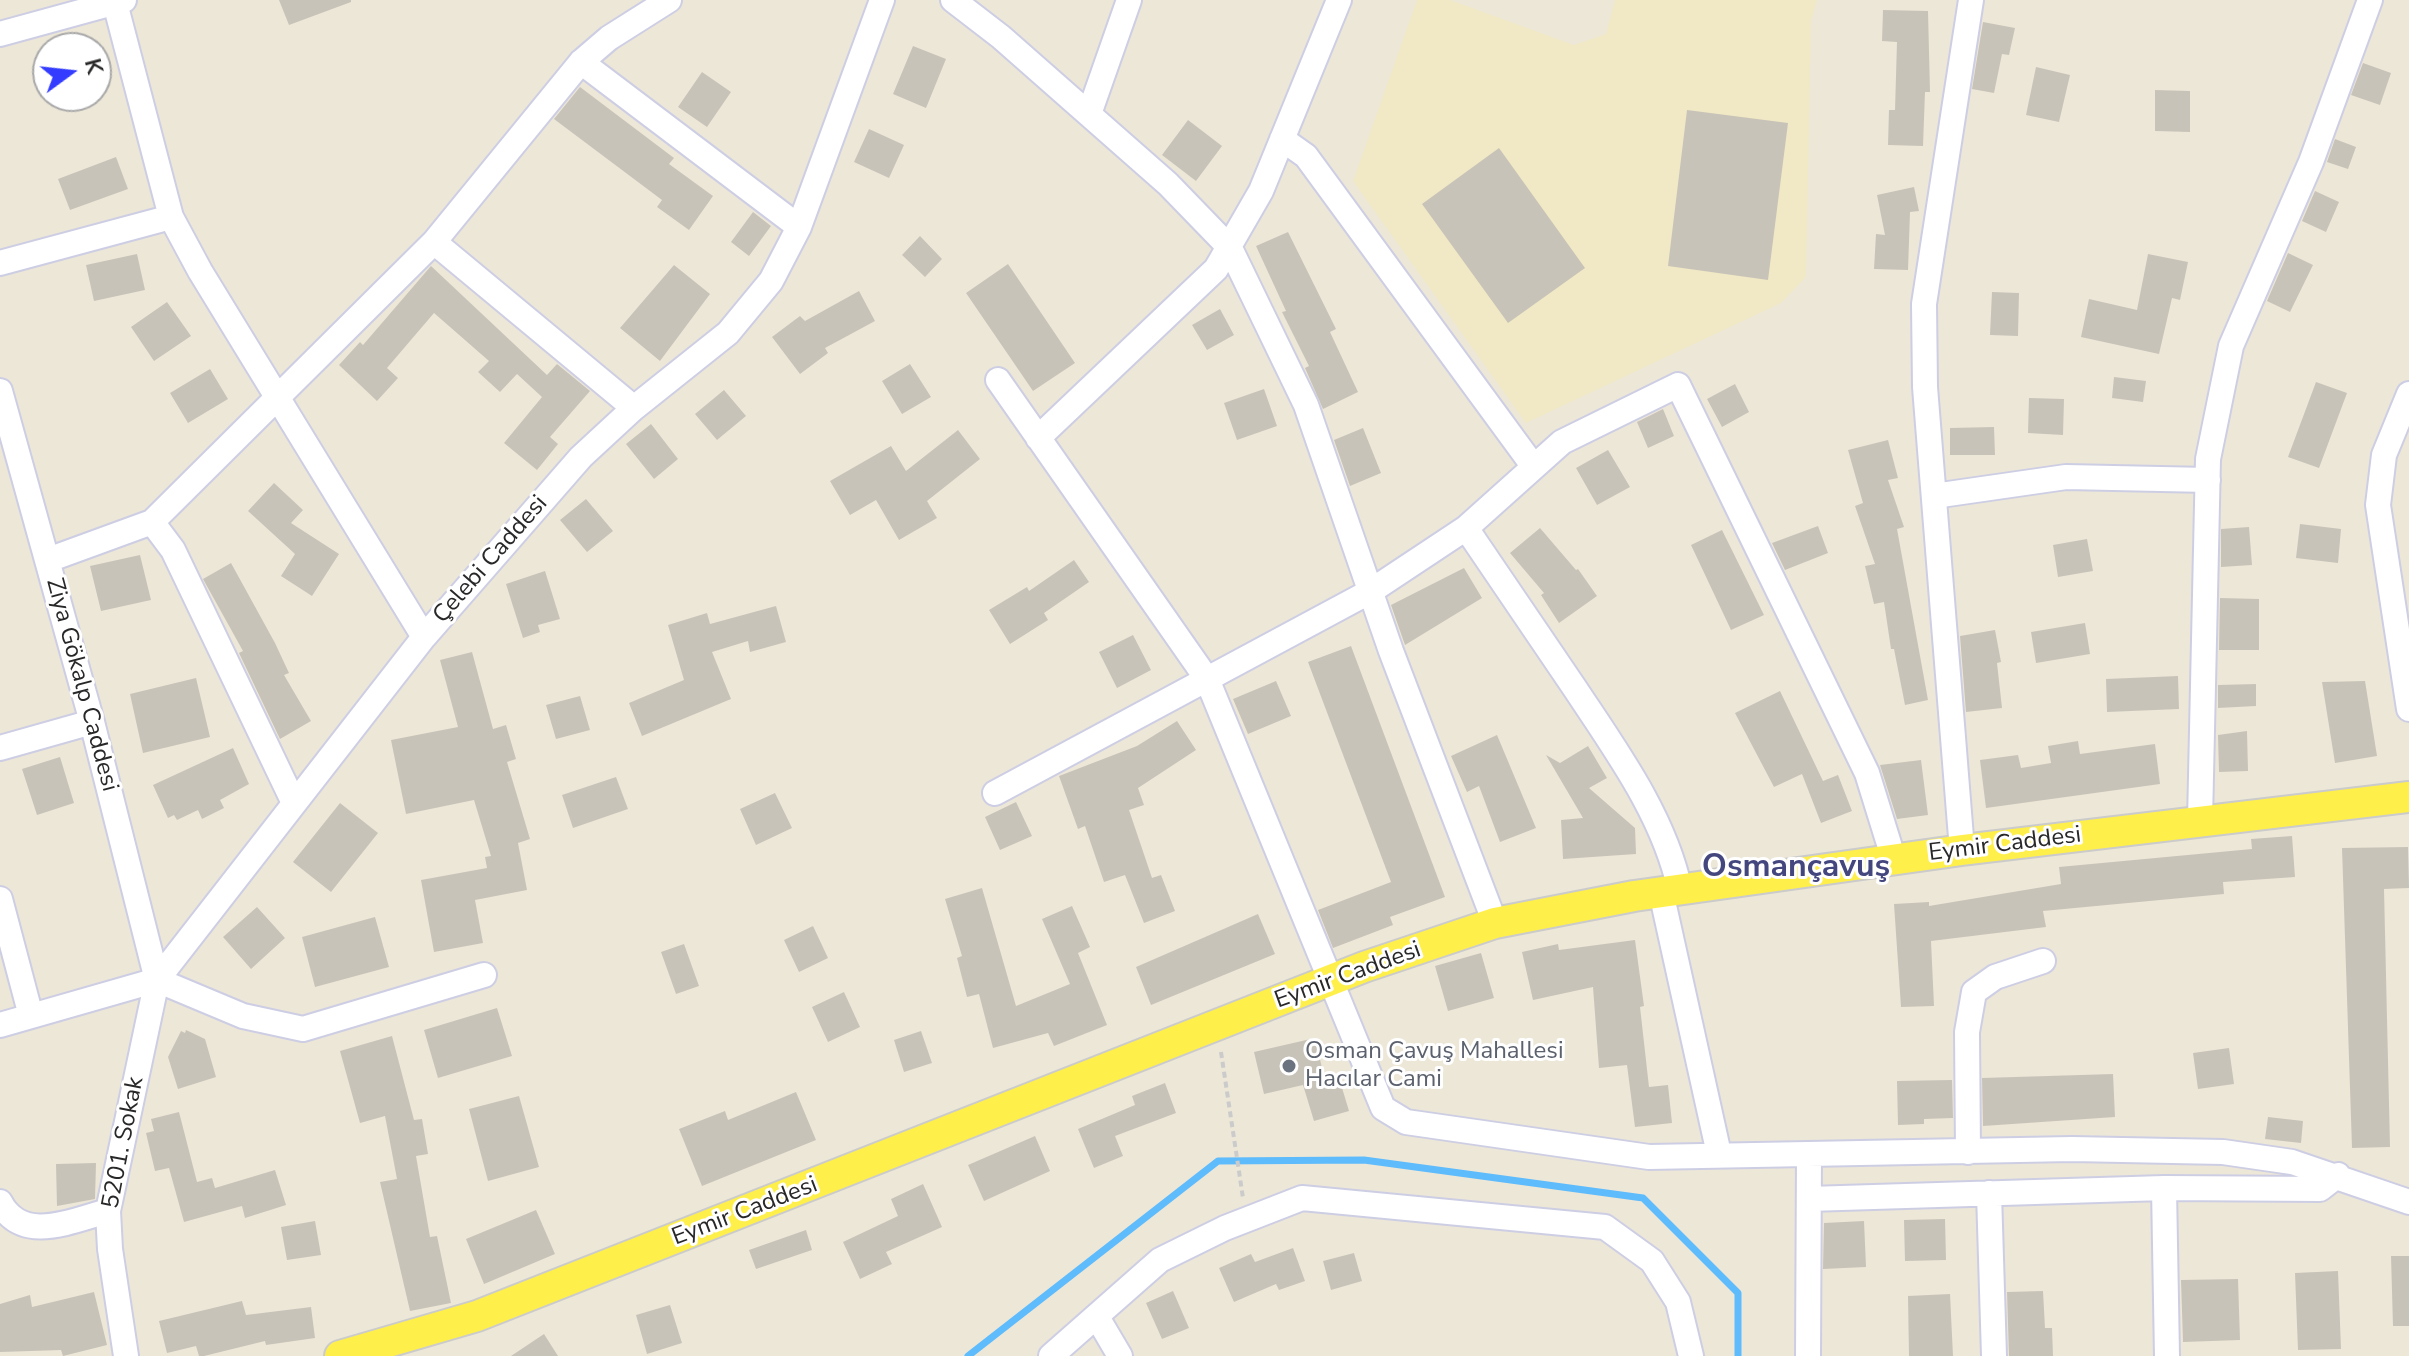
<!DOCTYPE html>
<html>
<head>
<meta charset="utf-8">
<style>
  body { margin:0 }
  #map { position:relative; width:2409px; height:1356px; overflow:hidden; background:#ede7d8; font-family:"Nunito Sans",sans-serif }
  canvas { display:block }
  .north { position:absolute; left:32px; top:32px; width:80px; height:80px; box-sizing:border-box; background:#fff; border:2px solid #a9a9a9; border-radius:50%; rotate:75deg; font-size:22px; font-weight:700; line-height:32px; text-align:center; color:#282828 }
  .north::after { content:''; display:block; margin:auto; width:28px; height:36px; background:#333cff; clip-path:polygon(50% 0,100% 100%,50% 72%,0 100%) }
</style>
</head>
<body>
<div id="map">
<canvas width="2409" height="1356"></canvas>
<div class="north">K</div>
</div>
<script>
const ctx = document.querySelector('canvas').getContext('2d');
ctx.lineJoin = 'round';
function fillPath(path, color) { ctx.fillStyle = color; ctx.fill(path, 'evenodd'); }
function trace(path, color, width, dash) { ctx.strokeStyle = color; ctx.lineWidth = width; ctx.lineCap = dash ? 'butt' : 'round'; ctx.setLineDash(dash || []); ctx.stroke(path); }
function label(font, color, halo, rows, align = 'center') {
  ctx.font = font + ' "Nunito Sans",sans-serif'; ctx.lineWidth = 6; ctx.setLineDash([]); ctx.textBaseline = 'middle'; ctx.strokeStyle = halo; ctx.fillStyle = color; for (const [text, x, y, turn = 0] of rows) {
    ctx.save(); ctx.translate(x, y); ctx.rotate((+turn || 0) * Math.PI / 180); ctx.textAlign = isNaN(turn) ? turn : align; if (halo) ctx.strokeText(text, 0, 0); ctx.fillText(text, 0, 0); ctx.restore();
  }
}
fillPath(new Path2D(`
  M1417,0h33l124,45 32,-11 9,-34h202l-6,21 -5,256 -25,26 -255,120 -173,-242z`), '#f1e9c5');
trace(new Path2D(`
  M968,1356l250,-195 146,-1 279,38 95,95v63`), '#5ebbfc', 7);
fillPath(new Path2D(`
  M279,0h72v2l-62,23z
  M1883,10l45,1 2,81h-5l-2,54 -35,-1 1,-35h6l2,-68 -15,-1z
  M1983,22l32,6 -6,27 -7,-1 -8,39 -22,-4z
  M913,46l33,13 -20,49 -33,-14z
  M2363,63l28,10 -11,32 -29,-10z
  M2036,67l34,8 -11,47 -33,-7z
  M702,72l29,20 -24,35 -29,-20z
  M580,87l94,71 -5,6 44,32 -24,34 -32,-23 5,-7 -108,-81z
  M2155,90l35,1v41l-35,-1z
  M1687,110l101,13 -20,157 -100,-14z
  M1188,120l34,26 -26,35 -34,-26z
  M869,129l35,16 -15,33 -35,-16z
  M2335,139l21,8 -8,22 -21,-7z
  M1499,148l86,120 -77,55 -86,-119z
  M116,157l12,32 -58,21 -12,-31z
  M1914,187l5,24 -9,1 -2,58 -34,-1 2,-35 9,1 -8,-40z
  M2315,191l24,11 -13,30 -24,-11z
  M753,212l18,14 -22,30 -18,-14z
  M1288,232l48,97 -6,3 28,60 -35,17 -18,-41 4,-2 -27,-54 4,-1 -30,-65z
  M920,236l22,23 -17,18 -23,-22z
  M2288,253l25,12 -23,47 -23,-11z
  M137,254l8,36 -51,11 -8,-36z
  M2148,254l40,8 -8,38 -8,-2 -13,56 -78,-17 8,-38 48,11z
  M1008,264l67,99 -42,28 -67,-98z
  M674,265l36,29 -50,67 -40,-33z
  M431,266l116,109 10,-11 33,27 -40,46 8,7 -21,26 -33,-27 38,-46 -25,-23 -17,18 -22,-20 11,-11 -55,-48 -47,55 11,10 -21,23 -38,-36 21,-23 3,3z
  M859,291l16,30 -50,27 3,5 -28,21 -28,-37 28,-21 5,5z
  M1992,292l27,1 -1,43 -28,-1z
  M167,302l24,34 -37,25 -23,-34z
  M1220,309l14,26 -27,15 -15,-25z
  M910,364l21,33 -29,17 -20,-33z
  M210,369l18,30 -40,24 -18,-30z
  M2114,377l32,4 -3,21 -31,-4z
  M2316,382l31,11 -28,75 -31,-11z
  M1735,384l14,28 -27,15 -15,-28z
  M1264,389l13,37 -40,14 -13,-37z
  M724,390l22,26 -29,24 -22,-26z
  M2029,398l35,1 -1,36 -35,-2z
  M1663,409l11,27 -26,12 -11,-26z
  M651,424l27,35 -24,20 -28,-35z
  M1994,427l1,28h-45v-27z
  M1363,428l18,45 -31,13 -16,-46z
  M958,430l22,29 -53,42 10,17 -38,22 -23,-40 -26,15 -20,-34 61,-35 15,25z
  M1888,440l10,38 -10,2 16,47 -7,2 31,171 -23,5 -11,-56h-3l-7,-47 -10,2 -9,-38 10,-2 -20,-58 8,-3 -15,-53z
  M1608,450l22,37 -33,18 -21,-37z
  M274,483l29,27 -12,13 48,31 -27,42 -31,-20 14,-22 -47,-43z
  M586,499l27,32 -26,21 -27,-32z
  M2300,524l41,5 -3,34 -42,-5z
  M1818,526l10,27 -43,17 -13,-27z
  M2249,527l3,38 -31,2v-38z
  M1540,528l36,42 2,-1 19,27 -38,27 -18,-28 3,-2 -34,-40z
  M1722,530l42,85 -33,15 -40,-85z
  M2087,539l6,32 -35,6 -5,-32z
  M140,555l11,45 -50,11 -11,-45z
  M1074,560l15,22 -45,31 4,7 -38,24 -21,-34 38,-23 2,4z
  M231,563l44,80 14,30 -5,2 27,46 -31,18 -41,-86 4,-2 -40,-72z
  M1464,568l18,30 -77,47 -14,-40z
  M545,571l15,48 -22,6 2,7 -17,6 -17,-54z
  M2220,598l39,1v51h-40z
  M776,606l10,36 -36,10 -2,-11 -36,11 19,47 -89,37 -13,-33 55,-23 -16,-55 39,-12 3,11z
  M2085,623l5,31 -54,9 -5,-31z
  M1995,630l6,32 -4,1 5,45 -36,4 -6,-76z
  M1133,635l18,35 -34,18 -18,-36z
  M1351,646l94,251 -55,20 3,8 -60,23 -15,-38 73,-28 -83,-220z
  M472,652l21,77 13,-4 10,34 -9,3 23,77 -12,4 9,47 -52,10 8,43 -49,9 -13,-72 66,-12 -2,-11 6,-1 -17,-56 -68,14 -15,-74 67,-13 -18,-67z
  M2178,676l1,33 -72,3 -1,-33z
  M196,678l14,59 -67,16 -13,-59z
  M1276,681l15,35 -43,18 -15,-35z
  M2365,681l12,75 -42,7 -13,-81z
  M2256,684v22l-38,2v-23z
  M1780,691l43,90 15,-6 14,36 -31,12 -19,-49 -28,13 -39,-74z
  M580,696l10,34 -34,9 -10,-34z
  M1177,721l19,29 -58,38 6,17 -15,5 23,68 9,-3 14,36 -31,12 -19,-48 -21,7 -19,-56 -7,3 -19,-53 78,-30z
  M2247,731l1,40 -29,1 -1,-37z
  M1497,735l39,93 -36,14 -21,-56 -12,6 -16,-36z
  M2078,741l2,13 75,-10 5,40 -174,24 -6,-48 38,-5 3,13 30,-5 -3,-17z
  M1588,746l19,32 -18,10 46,40 1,26 -73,5 -2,-39 22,-2 -37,-63 14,8z
  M233,748l16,36 -29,16 4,8 -22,11 -4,-9 -21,10 -3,-5 -6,3 -15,-33z
  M60,757l14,46 -37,12 -15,-46z
  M1921,760l7,55 -31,4 -17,-54z
  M616,777l12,32 -55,19 -11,-33z
  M775,793l17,35 -36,17 -16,-36z
  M1016,802l16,34 -32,14 -15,-33z
  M340,803l38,30 -47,59 -38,-30z
  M2292,836l3,41 -72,5 1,12 -181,17 3,16 -115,14 3,65 -33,1 -7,-103 35,-2v4l132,-22 -2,-17 193,-18 -1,-10z
  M2408,847l1,41 -25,1 6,258 -38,1 -10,-300z
  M982,888l34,118 54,-22 -28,-65 30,-13 18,41 -12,6 29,72 -53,21 -6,-13 -55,15 -14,-54 -12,3 -10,-39 5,-2 -17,-57z
  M257,907l28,31 -34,31 -28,-32z
  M1258,914l17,40 -124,51 -15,-38z
  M375,917l14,50 -74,20 -13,-50z
  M813,926l15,32 -29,14 -15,-32z
  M1635,940l9,66 -4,1 9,80 19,-2 4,38 -37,4 -8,-62 -28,3 -6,-81 -60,13 -11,-48 36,-8 1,6z
  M684,944l15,42 -23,8 -15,-42z
  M1481,953l13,45 -46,13 -13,-45z
  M844,992l16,35 -32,15 -16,-35z
  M497,1008l15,48 -74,22 -14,-48z
  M186,1030l19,9 11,38 -38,12 -10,-32 13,-26 4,2z
  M921,1031l11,32 -28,9 -10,-32z
  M392,1036l22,84 8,-1 6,35 -12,2 14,81 7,-1 14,67 -41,8 -30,-129 17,-3 -12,-63 -25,7 -20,-72z
  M1315,1038l11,47 14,-4 9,30 -35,10 -11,-36 -39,9 -10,-42z
  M2229,1048l5,36 -36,5 -5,-36z
  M2113,1074l2,43 -132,9 -1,-48z
  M1952,1080l1,38 -29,1v5l-26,1 -1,-44z
  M1165,1083l11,30 -61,23 8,20 -29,12 -16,-39 57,-24 -3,-9z
  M796,1092l20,48 -114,46 -23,-57 46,-18 3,9z
  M519,1096l20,71 -51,14 -19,-72z
  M179,1112l18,70 15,-4 3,10 60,-18 11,35 -41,13 -3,-12 -58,16 -15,-54 -14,3 -9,-38 8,-2 -3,-12z
  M2268,1117l35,4 -2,22 -36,-4z
  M1035,1136l15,35 -66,30 -16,-36z
  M96,1163l-1,36 -38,7 -1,-42z
  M923,1184l19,43 -56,25 6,12 -32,15 -17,-37 55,-26 -7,-17z
  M536,1210l19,44 -71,30 -18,-45z
  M1945,1219l1,41 -41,1 -1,-41z
  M315,1221l6,34 -34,5 -6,-33z
  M1864,1221l2,46 -43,2 1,-46z
  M806,1230l6,20 -56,19 -7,-19z
  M1293,1248l12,33 -26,9 -3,-6 -42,18 -15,-34 32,-14 4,8z
  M1354,1253l8,28 -31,9 -8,-29z
  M2391,1256h18v70h-16z
  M2338,1271l3,78 -43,1 -3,-77z
  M2238,1279l2,61 -57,2 -2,-62z
  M1173,1291l16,37 -27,11 -16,-36z
  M2043,1291l2,37h7l1,28h-44l-2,-64z
  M94,1292l13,53 -44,11 -2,-6 -61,2v-48l30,-9 2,12z
  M1950,1294l3,62h-44l-1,-60z
  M242,1301l4,14 65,-8 4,31 -49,7 -1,-4 -61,15h-5l-3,-10 -29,7 -8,-32z
  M670,1305l12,38 -35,11 -11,-39z
  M544,1334l14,22h-47z`), '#c8c3b8');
const minor = new Path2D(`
  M953,0l48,37 167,147 62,64 76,157 85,246 104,272
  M115,3l56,214 29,54 224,366
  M0,34l124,-34
  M581,62l218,165
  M1089,114l40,-114
  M1282,139l24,17 228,311
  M434,242l200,166
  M0,263l171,-46
  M998,380l209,299 176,429 23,14 243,35 423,-8 151,3 69,10 117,40
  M0,391l92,331 65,258 -49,231 2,38 16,107
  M2409,394l-25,61 -6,50 31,204
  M1038,438l178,-169 45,-78 78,-191
  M1934,496l132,-19 142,3
  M152,522l21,28 121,253
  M1466,528c37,54 73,108 110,162 41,62 88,126 104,200
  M48,560l104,-38 282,-280 147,-180 28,-24 60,-38
  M0,748l92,-26
  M995,793l376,-202 95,-63 96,-86 116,-57 189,388 27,87
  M2200,821l8,-362 23,-113 80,-184 59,-162
  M1962,850l-37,-463 -1,-83 47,-304
  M1661,892l58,262
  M0,899l31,117
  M157,980l86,36 60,13 181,-54
  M0,1025l157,-45 267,-343 157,-180 53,-49 94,-75 43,-52 28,-54 83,-227
  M1968,1152l-1,-120 7,-40 21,-15 48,-16
  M2164,1188l3,168
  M1989,1193l5,163
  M1809,1199l355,-11 156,1 18,-14
  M0,1202c22,43 73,18 108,9
  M1097,1317l23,39
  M1051,1356l109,-96 65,-32 77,-30 303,29 47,34 26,41 13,54
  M1808,1356l1,-200`);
const major = new Path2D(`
  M340,1356l137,-40 887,-349 131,-44 139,-27 328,-46 447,-53`);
trace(minor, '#cdcee4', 28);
trace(major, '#cbcbcb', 34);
trace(new Path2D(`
  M1221,1052l22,146`), '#cbcbcb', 4, [6, 4]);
trace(minor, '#fff', 24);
trace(major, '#ffef4b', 30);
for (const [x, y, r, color] of [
  [1289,1066,8,"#6b7280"]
]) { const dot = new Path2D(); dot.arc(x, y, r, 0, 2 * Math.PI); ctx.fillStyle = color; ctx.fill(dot); trace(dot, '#fff', 3); }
label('24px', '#282828', '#fff', [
  ["Çelebi Caddesi",491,560,-49],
  ["Ziya Gökalp Caddesi",81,685,75],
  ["Eymir Caddesi",2005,845,-7],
  ["Eymir Caddesi",1348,976,-20],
  ["5201. Sokak",124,1143,-79],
  ["Eymir Caddesi",745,1212,-21]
]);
label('24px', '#5b616d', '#fff', [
  ["Osman Çavuş Mahallesi",1305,1052],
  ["Hacılar Cami",1305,1080]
], 'left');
label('bold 32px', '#44467e', '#fff', [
  ["Osmançavuş",1796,868]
]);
</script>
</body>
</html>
